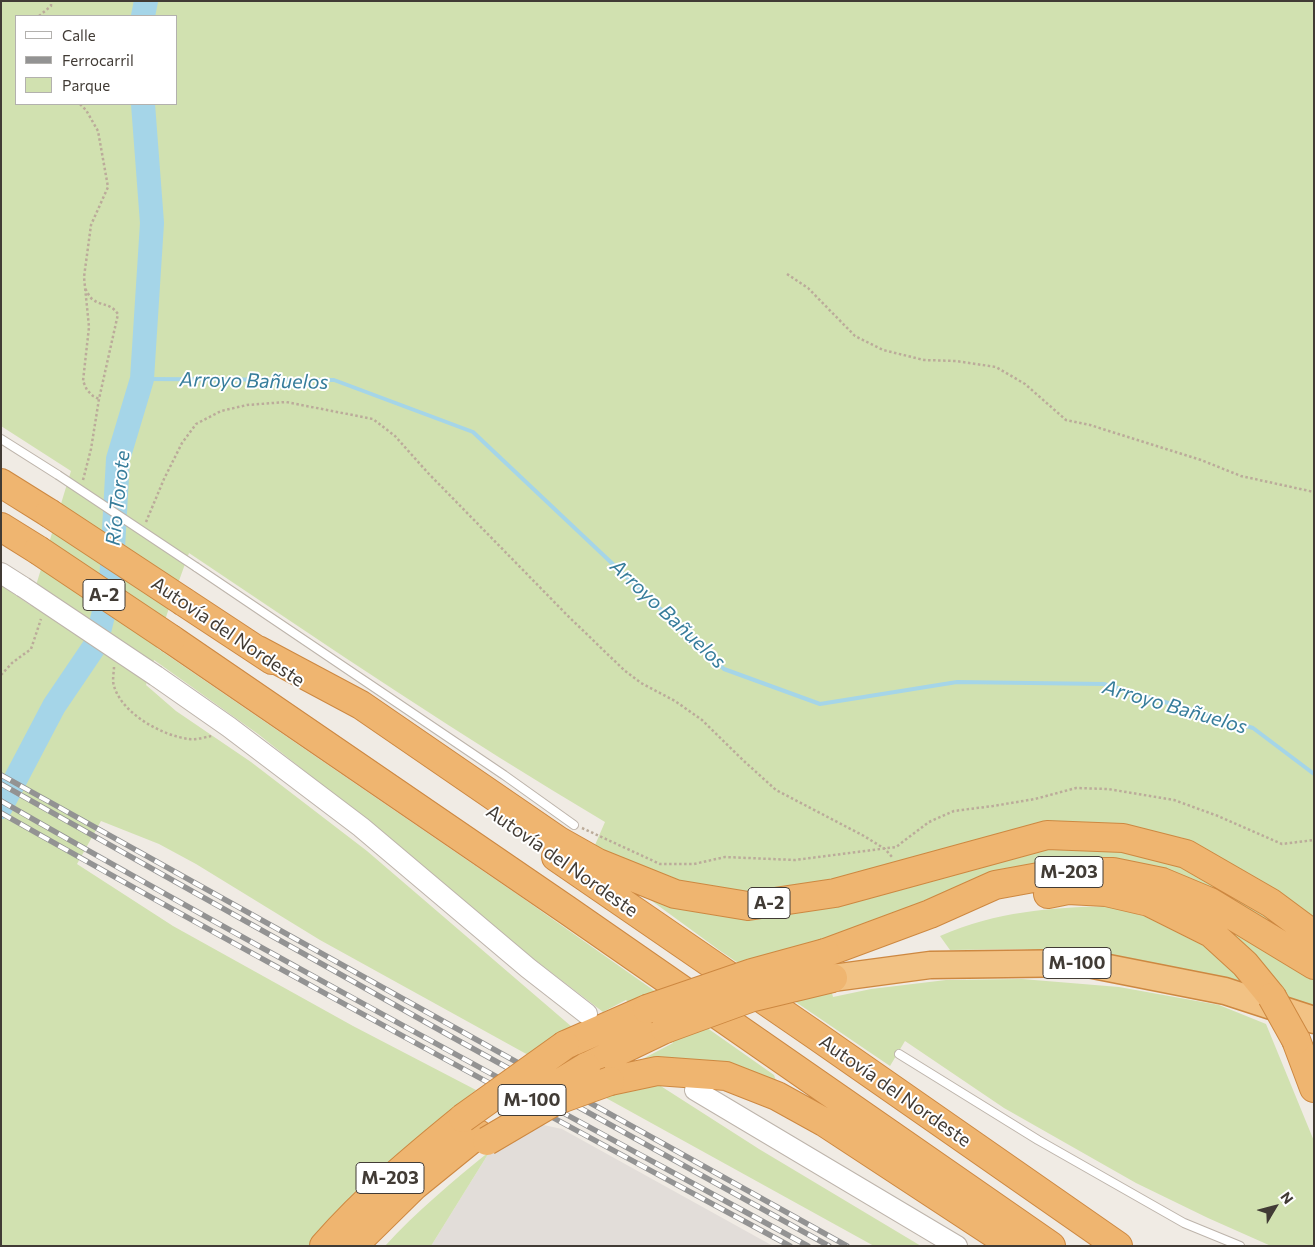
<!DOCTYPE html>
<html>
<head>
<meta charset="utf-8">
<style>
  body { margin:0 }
  #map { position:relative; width:1315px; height:1247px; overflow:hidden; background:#f0ebe4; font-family:Commissioner,sans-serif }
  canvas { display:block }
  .frame { position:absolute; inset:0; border:2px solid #413b35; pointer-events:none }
  .legend { position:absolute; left:15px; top:15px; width:162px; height:90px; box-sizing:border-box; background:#fff; border:1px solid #b3b1ae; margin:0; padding:6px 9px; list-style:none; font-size:15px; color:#413b35 }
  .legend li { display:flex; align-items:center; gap:10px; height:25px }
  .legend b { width:25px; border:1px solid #b3b1ae }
  .north { position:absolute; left:1250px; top:1182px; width:50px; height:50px; -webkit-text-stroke:4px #fff; paint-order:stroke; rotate:53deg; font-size:14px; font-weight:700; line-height:20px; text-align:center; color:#413b35 }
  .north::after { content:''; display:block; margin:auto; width:18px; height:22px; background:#413b35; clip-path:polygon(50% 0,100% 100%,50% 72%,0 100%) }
</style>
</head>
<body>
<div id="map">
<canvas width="1315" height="1247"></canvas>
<div class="frame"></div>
<ul class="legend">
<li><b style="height:6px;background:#fff"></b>Calle</li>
<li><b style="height:6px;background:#939393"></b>Ferrocarril</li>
<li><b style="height:14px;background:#d1e1b0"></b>Parque</li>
</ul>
<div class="north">N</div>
</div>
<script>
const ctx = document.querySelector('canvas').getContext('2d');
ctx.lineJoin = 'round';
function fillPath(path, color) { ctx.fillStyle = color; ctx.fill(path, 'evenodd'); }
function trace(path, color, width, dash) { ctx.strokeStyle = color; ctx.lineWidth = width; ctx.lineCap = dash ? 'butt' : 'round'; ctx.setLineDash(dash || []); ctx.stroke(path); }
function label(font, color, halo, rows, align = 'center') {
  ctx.font = font + ' Commissioner,sans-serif'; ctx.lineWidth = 4; ctx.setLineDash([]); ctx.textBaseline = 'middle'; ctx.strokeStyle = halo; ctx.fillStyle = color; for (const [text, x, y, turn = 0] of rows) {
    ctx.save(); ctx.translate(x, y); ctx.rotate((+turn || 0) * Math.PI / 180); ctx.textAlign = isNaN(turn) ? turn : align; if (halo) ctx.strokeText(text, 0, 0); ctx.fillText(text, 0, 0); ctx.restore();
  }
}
fillPath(new Path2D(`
  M539,1124l23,5 211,117h-342l59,-95z`), '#e2ddd9');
fillPath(new Path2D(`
  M1,1h1313v919l-54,-38 -77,-44 -65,-13 -69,-2 -69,16 -98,35 -107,22 -84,-8 -99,-36 13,-30c-142,-84 -279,-177 -416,-269l-22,61 -10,34 367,251 250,176 4,11 -145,-22 40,-21 -47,-43 -23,12 -85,-65 -168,-140 -92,-73 -104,-74 -8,25 30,26 75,51 116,89 205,176 -27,19 73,46 38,-9 103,66 162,97h-47l-554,-306 -124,-76 -37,-20 -58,-23 -24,43 96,62 180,100 123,64 -37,30 -88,78 -43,48h-307v-661l29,20 41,-134 -70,-45zM16,16h160v88h-160z
  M1085,841l112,23 117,78v13l-175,-87 -259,56 -61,16 14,57 38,-8 75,-9 76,-1 97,8 100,18 47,19 48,117v105h-43l-63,-28 -72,-35 -132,-75 -99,-67 -15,25 -171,-116 -89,-65 51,18z
  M1110,906c41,12 72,19 106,47l28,-9 -28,-24 98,54v31l-125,-35 -97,-17 -69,-4 -73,1 -10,-14c59,-25 107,-28 170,-30z
  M490,1151l-59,95h-46c32,-35 68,-65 105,-95z`), '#d1e1b0');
trace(new Path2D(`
  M142,379l192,1 139,52 251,237 96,35 137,-22 147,2 149,44 61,46`), '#a5d5e8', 4);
trace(new Path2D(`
  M143,16l3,-15
  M1,807l53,-101 42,-62 15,-61 7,-124 24,-80 10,-156 -9,-119`), '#a5d5e8', 24);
const service = new Path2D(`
  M1,439l57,36
  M196,567l308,208 70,50
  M899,1054l139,86 146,83 56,23`);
const tertiary = new Path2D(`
  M1,573l22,14
  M156,676l73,51 132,100 167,141 59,46
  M695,1090l262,156`);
const trunk = new Path2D(`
  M833,978l97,-13 153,-2 142,28 89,29`);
const motorway = new Path2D(`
  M1,483l48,30
  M1,527l37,23
  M184,602l88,58
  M171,639l396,271 484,336
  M258,650l103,55 198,136 39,22 77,31 73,12 87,-13 212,-58 76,3 63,16 85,49 43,32
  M556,857l259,178 303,211
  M1048,894l20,-4 38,2 43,10 62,31 34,31 27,33
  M825,953l105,-39 65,-29 71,-13h47l49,10 48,20 104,63
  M1296,1040l18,48
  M565,1045l82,-36
  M586,1067l79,-38
  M610,1081l47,-10 69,5 51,20 47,26 189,124
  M324,1246c42,-48 90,-88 139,-128
  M353,1246l61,-60 64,-52`);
trace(service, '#bdb4ab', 10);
trace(tertiary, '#bdb4ab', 22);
trace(trunk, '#cd8841', 29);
trace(motorway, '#cd8841', 30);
trace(new Path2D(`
  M39,16l12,-10v-5
  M80,104l6,6 12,21 10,56 -17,38 -7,52 5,50 -6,54 4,9 6,6 6,3
  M787,274l21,14 47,48 28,14 41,10 32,1 40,6 29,17 41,36 24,5 111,35 40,16 73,16
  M83,480l8,-31 8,-50 19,-85c-9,-12 -15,-7 -26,-15 -3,-3 -5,-7 -7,-11
  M146,522l18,-43 18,-36 14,-19 25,-13 26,-6 39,-3 87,17 22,17 33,37 140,143 57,55 16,12 34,18 27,19 43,42 31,28 88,46 21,13 7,8
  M114,667c0,5 -2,13 0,19 8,28 49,50 75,53 8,1 16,-2 23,-3
  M1,675l11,-12 19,-14 10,-30
  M582,828l78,36h34l31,-7 70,3 101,-13 33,-25 25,-11 39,-5 42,-7 41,-11 32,1 66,11 44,16 64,28 32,-4`), '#bbab9a', 2.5, [2.5, 2.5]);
trace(service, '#fff', 8);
trace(tertiary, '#fff', 20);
trace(trunk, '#f2c284', 26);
trace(motorway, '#efb570', 28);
const rail = new Path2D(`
  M1,775l846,471
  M1,784l451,253 377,209
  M1,801c267,153 537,298 807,445
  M1,813c261,148 525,290 789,433`);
trace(rail, '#939393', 5.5);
trace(rail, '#fff', 4, [11]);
const serviceBridge = new Path2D(`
  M58,475l138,92`);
const tertiaryBridge = new Path2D(`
  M23,587l133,89`);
const motorwayBridge = new Path2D(`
  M49,513l135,89
  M38,550l133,89
  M1272,997l24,43
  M647,1009l105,-36 73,-20
  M665,1029l85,-31 83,-20
  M545,1092l41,-25
  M463,1118l102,-73
  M487,1141l68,-40 55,-20`);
trace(serviceBridge, '#bdb4ab', 10, []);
trace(tertiaryBridge, '#bdb4ab', 22, []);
trace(motorwayBridge, '#cd8841', 30, []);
trace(serviceBridge, '#fff', 8);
trace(tertiaryBridge, '#fff', 20);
trace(motorwayBridge, '#efb570', 28);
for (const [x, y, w] of [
  [104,595,42],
  [1069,872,68],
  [769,903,42],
  [1077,963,68],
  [532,1100,68],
  [390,1178,68]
]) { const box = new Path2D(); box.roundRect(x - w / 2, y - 15.5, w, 31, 4); ctx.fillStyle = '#fff'; ctx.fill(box); trace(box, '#413b35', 1); }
label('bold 18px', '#413b35', null, [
  ["A-2",104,595],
  ["M-203",1069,872],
  ["A-2",769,903],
  ["M-100",1077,963],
  ["M-100",532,1100],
  ["M-203",390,1178]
]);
label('19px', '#413b35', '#fff', [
  ["Autovía del Nordeste",228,632,34],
  ["Autovía del Nordeste",562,861,35],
  ["Autovía del Nordeste",895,1091,35]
]);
label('italic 20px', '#377d9b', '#fff', [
  ["Arroyo Bañuelos",254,381,1],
  ["Río Torote",118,498,-84],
  ["Arroyo Bañuelos",668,614,43],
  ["Arroyo Bañuelos",1175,707,16]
]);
</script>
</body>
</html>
